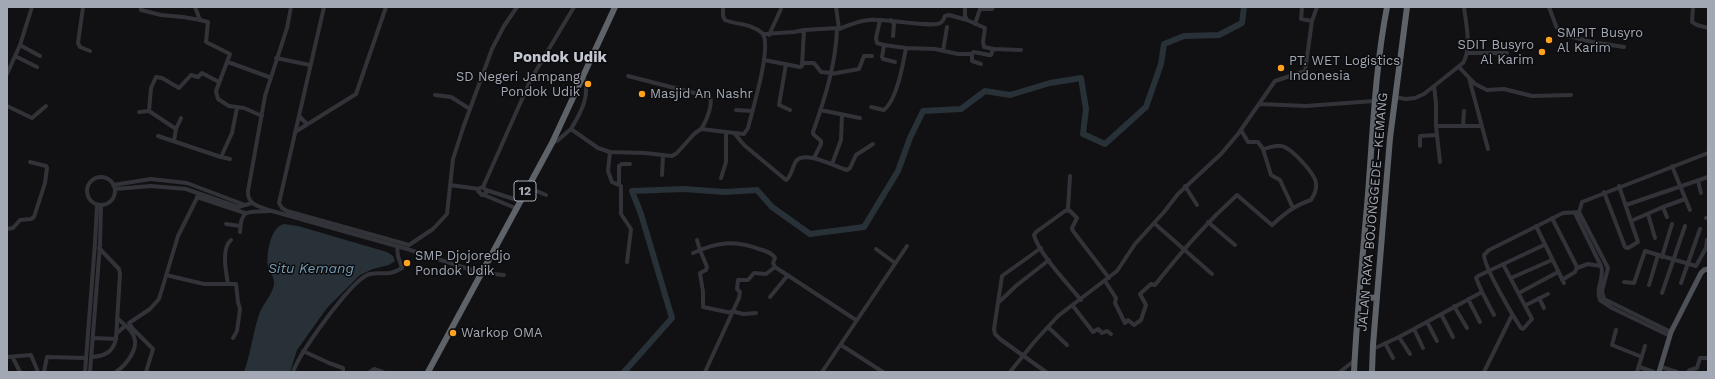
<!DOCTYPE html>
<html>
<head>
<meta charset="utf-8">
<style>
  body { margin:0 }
  #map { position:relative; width:1715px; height:379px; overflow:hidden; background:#111113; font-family:"Work Sans",sans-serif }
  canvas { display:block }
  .frame { position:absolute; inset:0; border:8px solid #a2a9b5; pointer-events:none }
</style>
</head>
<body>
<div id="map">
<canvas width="1715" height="379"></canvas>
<div class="frame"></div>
</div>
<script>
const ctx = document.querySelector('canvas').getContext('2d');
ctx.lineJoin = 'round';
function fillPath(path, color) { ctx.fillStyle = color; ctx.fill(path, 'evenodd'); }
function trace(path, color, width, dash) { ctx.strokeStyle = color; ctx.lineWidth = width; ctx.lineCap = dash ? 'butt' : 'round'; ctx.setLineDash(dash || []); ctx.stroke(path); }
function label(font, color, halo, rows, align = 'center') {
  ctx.font = font + ' "Work Sans",sans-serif'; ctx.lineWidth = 3; ctx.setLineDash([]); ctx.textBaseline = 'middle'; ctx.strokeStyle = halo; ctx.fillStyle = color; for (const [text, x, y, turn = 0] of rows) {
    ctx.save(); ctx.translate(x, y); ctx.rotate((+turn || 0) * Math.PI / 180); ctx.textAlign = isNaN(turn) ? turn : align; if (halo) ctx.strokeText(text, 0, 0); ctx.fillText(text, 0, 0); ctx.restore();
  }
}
fillPath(new Path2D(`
  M284,224l14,2 89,26 6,4 2,5 -6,4 -16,4 -13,6 -33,33 -30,42 -7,22h-46c7,-19 9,-41 16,-60 4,-9 13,-19 14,-28 1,-7 -4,-10 -6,-17 -2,-12 2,-40 16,-43z`), '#273137');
trace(new Path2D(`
  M624,372l48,-54 -31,-104 -9,-23 52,-2 41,3 32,-2 15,17 38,27 54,-7 34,-56 12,-33 13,-27 38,-2 24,-18 25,4 40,-12 31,-5 5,31 -3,25 22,10 41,-37 15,-43 3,-20 20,-8 35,-1 23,-12 2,-16`), '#273137', 6);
trace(new Path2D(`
  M83,7l-5,36 2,4 10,4
  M141,7v3l20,5 22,2 17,3
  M195,7l5,13 8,2 -2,20 24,12 -14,37 2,8 11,7 15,2 18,8
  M291,7l-4,21 -22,68 -17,95c-1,14 12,16 24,20l135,38 74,24 23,2
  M324,7l-45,196 3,5 5,3 122,34 24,-16 14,-15 6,-55 10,-31 29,-79 12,-23 13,-19
  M836,7l3,22
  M965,7v9l2,4 18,8 -2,14 1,5 10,2 27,1
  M1302,7l-1,12 11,2
  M1549,7l7,19 5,8 31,8 32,5
  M1693,7l-1,15 5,3 11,3
  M880,20l-4,18 1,5 7,2 -2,12 1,2 12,3
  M891,20l3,4 -1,12
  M975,24l5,-15h12l1,-2
  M763,34l31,-2 10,-2
  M769,35l12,-26
  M20,45l20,11
  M884,45l22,3 29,1 23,5h13l3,-2 15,3h2l2,-6
  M943,51l4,-24
  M1467,53h40
  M972,54v7l9,3
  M15,56l22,11
  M276,58l34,7
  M764,60l36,7 2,-1 2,-36 33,-2
  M228,62l41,15
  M802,63h12l7,9 10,1
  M786,64l-7,41 11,5
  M1459,67l16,17 12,6 17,-1 28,7 39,-1
  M7,74l13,-29 12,-38
  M831,74l28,-5 5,-13h8
  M628,76l82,21c3,8 -4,25 -9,32
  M1469,78l19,71
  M1434,86l2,17v23
  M435,95l16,2 19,12
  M1394,97l12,2 9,-1 9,-4 39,-31c9,-15 3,-39 1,-56
  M1260,104l46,2 68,-5
  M7,106l25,12 14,-12
  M871,107l13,3c13,-10 19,-46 22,-62
  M736,110l16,1
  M820,110l40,8
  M139,112l10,-1
  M299,116l8,8
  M1463,126l1,-15
  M176,129l-27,-18 2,-23 5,-11 6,1 17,10 12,-13 7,2 4,-4 17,9
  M571,129c9,-15 21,-35 12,-53
  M1241,130l7,12h10l5,7 8,26 9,5 13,28
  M295,132l61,-38 30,-87
  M735,134l9,11 42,35c6,-4 6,-13 10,-19 9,-11 40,6 51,9l3,-2 6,-13 17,-11
  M158,136l63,21 11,-24 5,-25
  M174,141l2,-12 5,-11
  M552,143l5,-2 14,-12 27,19 12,4 35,1 27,3 5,-3 17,-19 7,-5 25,3
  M1420,146v-10l17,-1
  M610,152l-2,19 4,11 9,4v28l10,15 -4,33
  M221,157l9,2
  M814,158l7,-14v-3l-8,-7v-2c12,-34 23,-68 24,-104l2,1c10,-4 19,-8 30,-9 14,-2 63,8 71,3 3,-1 4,-5 5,-7l4,-1 18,5
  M1440,162l-4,-36h45
  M832,164l9,-24 1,-26
  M1672,166l18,44
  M662,175l1,-19
  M87 191a14 14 0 1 1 28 0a14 14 0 1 1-28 0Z
  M721,178l5,-16v-30l18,2 4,-6c4,-17 25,-84 14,-95 -11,-10 -25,-8 -37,-13l-2,-4v-9
  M1698,181l3,12
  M619,184v-18l3,-2h8
  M113,185l38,-6 36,4 58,22
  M450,185l29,4
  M1185,186l12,19
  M483,187l48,-108 43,-72
  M527,187l19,8
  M115,189l36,-3 35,3 52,18 14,-4
  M486,190v3l-4,2 -4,-4 2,-3 3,-1 3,3 31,10
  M1604,192l21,55 3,1 10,-6 -19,-56
  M484,195l29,12
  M197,197l48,16
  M1626,205l82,-28
  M1663,207l4,10
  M1068,209l2,-33
  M1575,213l26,53c4,12 -6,22 -1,34l12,8 58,28
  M1648,214l7,24
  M1552,218l25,49 -2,5 -13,8
  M1706,218h2
  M1631,221l32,-14 22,-8
  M1208,222l27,23
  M1154,223l58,51
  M226,224l14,2
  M1536,226l28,57
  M7,229l6,-1 7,-8 11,-1 3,-2 11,-34 2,-15 -1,-2 -16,-4
  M240,232c1,-26 10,-19 30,-21
  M697,240l3,10 7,17 -1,3 -6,3 3,19v15l29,6
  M1041,248l-39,28 -8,53 1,5 5,5 46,33
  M876,249l19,14
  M693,253c24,-11 41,-13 66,-4 6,2 13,3 16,9l-2,5 2,4 81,53
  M1662,257l10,-33
  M1503,264l29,55 -9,10 -2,-1c-8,-12 -37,-61 -37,-73l5,-5 74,-37 16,-1
  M1577,268l11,-4 13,2
  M166,275l38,9h32l2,18 2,7 -3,22 -4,7
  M1511,278l41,-18
  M1105,281l11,17 -1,5 10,20 3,-3 6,5 7,-5 5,-15 -6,-11 11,-10 4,1c27,-34 50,-61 82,-90l35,30c12,-11 23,-20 39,-25 3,-5 6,-10 5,-17 -1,-9 -25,-36 -35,-37 -5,-1 -13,2 -18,3
  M1624,282l10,1 11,-32 51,15 10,-18 1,-8
  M1681,283l19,-54
  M228,284c-2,-12 -7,-36 3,-44
  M1649,285l9,-30
  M1482,292l12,23
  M1519,293l39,-21
  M1662,293l23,-67
  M770,297l18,-22
  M1539,298l5,10
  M1468,299l12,23
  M1081,300c-13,-16 -42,-46 -47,-65l2,-3 29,-21 4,-1 8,8 -5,10 1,3 36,47
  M999,302l18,-17 32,-25
  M1526,305l22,-11
  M1073,306l20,26 5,-3 4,4 5,-2 4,3
  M1454,306l13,22
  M732,311l11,3 13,-1
  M1441,314l12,23
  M1427,322l10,19
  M1048,327l19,18
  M1414,329l9,19
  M1616,330l-4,15 30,12
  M1671,332l-67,-33 -2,-8 6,-23 -29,-56 3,-10 126,-49
  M116,334l9,-8
  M1399,337l11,17
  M93,338l23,1 4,-65 -1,-5 -20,-21
  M1385,343l8,15
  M841,345l42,27
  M1373,349l26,-12 83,-45 -6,-14 2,-2 66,-31
  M303,351l26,12 14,5v4
  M7,357l24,-2 7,17
  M92,357c13,-1 21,-5 24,-18
  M13,358l7,14
  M1639,367l15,5
  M1661,367l16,5
  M44,372l3,-15 39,1
  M85,372l10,-129 2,-38
  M90,372l10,-127 1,-40
  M116,372c10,-7 23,-23 18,-35 -2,-8 -12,-14 -17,-19
  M146,372l7,-23 -20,-20 -4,-6 21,-14 9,-10 19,-63 21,-42
  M293,372c7,-20 55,-87 74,-97 11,-5 20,3 35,-7l-4,-12 -1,-10
  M370,372l4,-3 9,3
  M705,372l34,-74 1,-6 -3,-3 1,-9h10l6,-7 12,1 9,-7
  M822,372l85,-126
  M1010,372l25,-31 23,-25 59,-45 18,-27 29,-32 14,-18 43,-40 17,-20 37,-53 30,-10 7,-50 5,-14
  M1340,372l15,-12
  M1484,372l28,-57
  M1637,372l8,-26
  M1688,372l2,-2 7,-2 3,-10h8`), '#323338', 4);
trace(new Path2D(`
  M1659,372l12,-40 30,-59 3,-3 4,-1`), '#4e5157', 5);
trace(new Path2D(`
  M1359,297l18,1
  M428,372l124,-229 63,-136
  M1354,372c3,-60 9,-119 14,-178 5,-63 7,-125 19,-187
  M1372,372l1,-27 17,-207 17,-131`), '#5e6269', 6);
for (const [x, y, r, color] of [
  [1549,40,4,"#fea21f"],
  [1542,52,4,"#fea21f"],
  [1281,68,4,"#fea21f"],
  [588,84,4,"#fea21f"],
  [642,94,4,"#fea21f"],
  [407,263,4,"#fea21f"],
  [453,333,4,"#fea21f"]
]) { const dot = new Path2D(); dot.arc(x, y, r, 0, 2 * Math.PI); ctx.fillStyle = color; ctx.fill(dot); trace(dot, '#0c0c0e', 1.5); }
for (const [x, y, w] of [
  [525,191,22]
]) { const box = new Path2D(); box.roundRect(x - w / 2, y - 10, w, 20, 3); ctx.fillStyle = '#0c0c0e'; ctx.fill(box); trace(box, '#a2a9b5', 1); }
label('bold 12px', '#a2a9b5', null, [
  ["12",525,191]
]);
label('13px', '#a2a9b5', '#0c0c0e', [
  ["SMPIT Busyro",1557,33],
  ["Al Karim",1557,48],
  ["SDIT Busyro",1534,45,"right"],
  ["Al Karim",1534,60,"right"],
  ["PT. WET Logistics",1289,61],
  ["Indonesia",1289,76],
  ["SD Negeri Jampang",580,77,"right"],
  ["Pondok Udik",580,92,"right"],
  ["Masjid An Nashr",650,94],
  ["SMP Djojoredjo",415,256],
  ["Pondok Udik",415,271],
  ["Warkop OMA",461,333]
], 'left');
label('13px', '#a2a9b5', '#0c0c0e', [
  ["JALAN RAYA BOJONGGEDE—KEMANG",1373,212,-85]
]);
label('italic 14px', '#769bb3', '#0c0c0e', [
  ["Situ Kemang",311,269]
]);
label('bold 15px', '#c3c7d0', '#0c0c0e', [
  ["Pondok Udik",560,58]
]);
</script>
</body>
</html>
